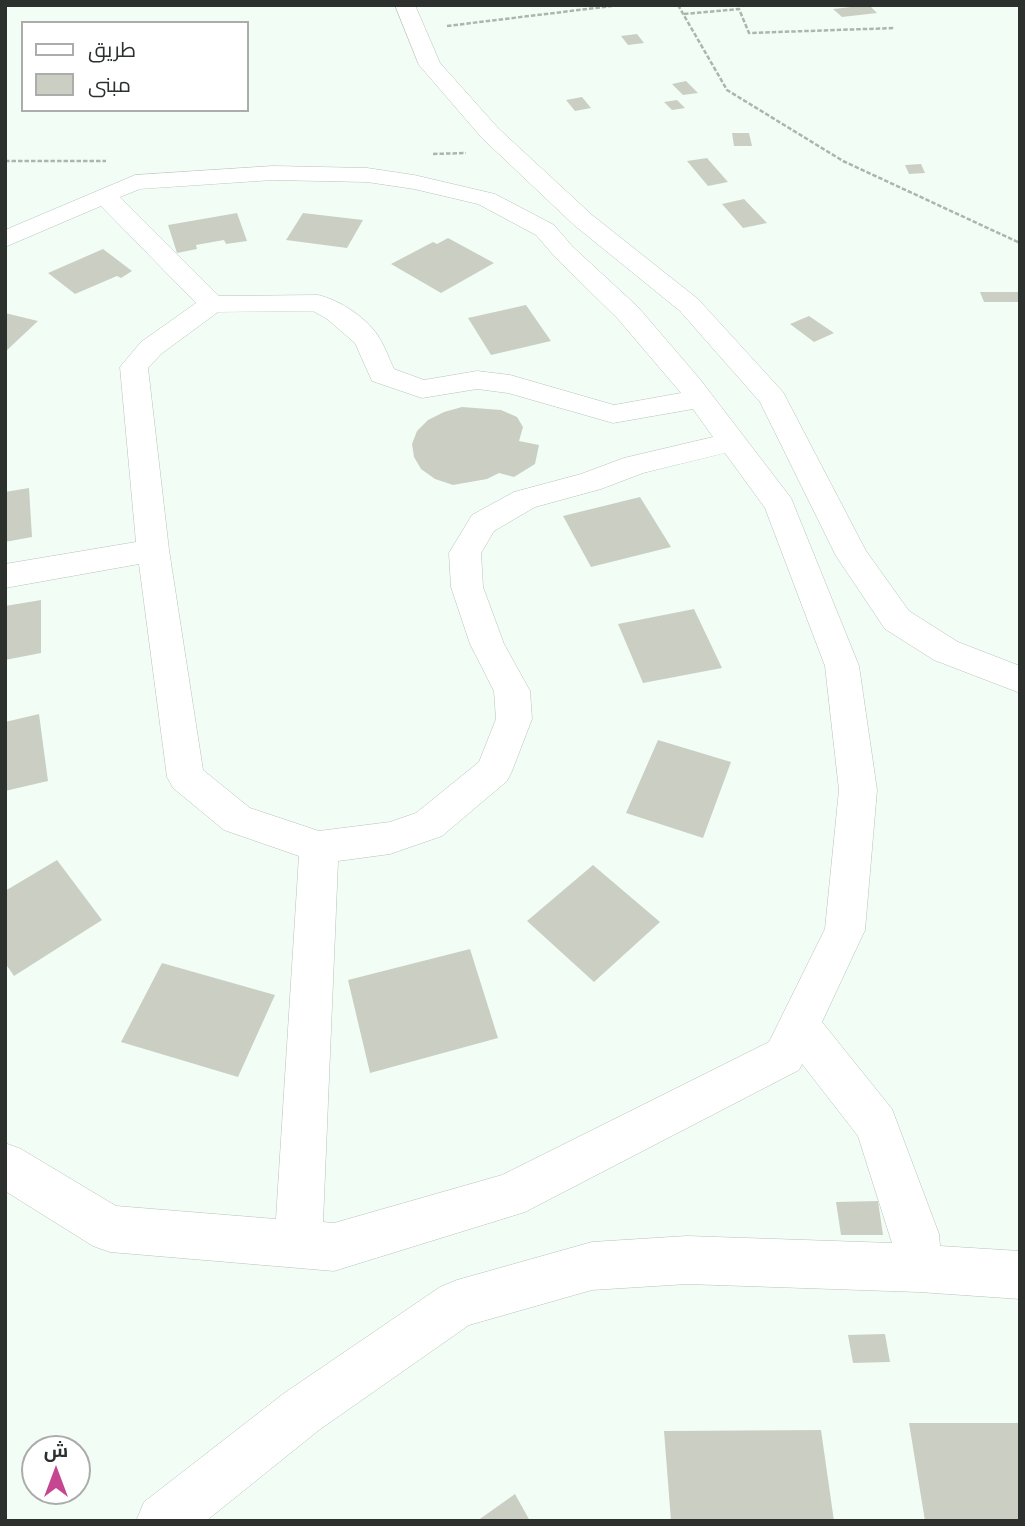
<!DOCTYPE html>
<html>
<head>
<meta charset="utf-8">
<style>
  body { margin:0 }
  #map { position:relative; width:1025px; height:1526px; overflow:hidden; background:#f2fef5; font-family:Montserrat,Cairo,sans-serif }
  canvas { display:block }
  .frame { position:absolute; inset:0; border:7px solid #2d312e; pointer-events:none }
  .legend { position:absolute; left:21px; top:21px; width:228px; height:91px; box-sizing:border-box; background:#fff; border:2px solid #abadab; margin:0; padding:9px 12px; list-style:none; font-size:21px; color:#2d312e }
  .legend li { display:flex; align-items:center; gap:14px; height:35px }
  .legend b { width:35px; border:2px solid #abadab }
  .north { position:absolute; left:21px; top:1435px; width:70px; height:70px; box-sizing:border-box; background:#fff; border:2px solid #abadab; border-radius:50%; rotate:0deg; font-size:19px; font-weight:700; line-height:28px; text-align:center; color:#2d312e }
  .north::after { content:''; display:block; margin:auto; width:24px; height:32px; background:#c54691; clip-path:polygon(50% 0,100% 100%,50% 72%,0 100%) }
</style>
</head>
<body>
<div id="map">
<canvas width="1025" height="1526"></canvas>
<div class="frame"></div>
<ul class="legend">
<li><b style="height:9px;background:#fff"></b>طريق</li>
<li><b style="height:19px;background:#cbcfc3"></b>مبنى</li>
</ul>
<div class="north">ش</div>
</div>
<script>
const ctx = document.querySelector('canvas').getContext('2d');
ctx.lineJoin = 'round';
function fillPath(path, color) { ctx.fillStyle = color; ctx.fill(path, 'evenodd'); }
function trace(path, color, width, dash) { ctx.strokeStyle = color; ctx.lineWidth = width; ctx.lineCap = dash ? 'butt' : 'round'; ctx.setLineDash(dash || []); ctx.stroke(path); }
fillPath(new Path2D(`
  M869,5l8,8 -35,4 -9,-8z
  M637,34l7,9 -16,2 -7,-9z
  M686,81l12,12 -15,2 -11,-11z
  M582,97l9,11 -16,3 -9,-11z
  M677,100l8,8 -13,2 -8,-8z
  M732,133h17l3,13h-18z
  M707,158l21,24 -20,4 -21,-25z
  M921,164l4,9 -16,1 -4,-9z
  M744,199l23,24 -24,5 -21,-24z
  M237,213l10,28 -21,3 -2,-4 -28,5 1,4 -20,4 -9,-28z
  M303,213l60,7 -16,28 -61,-8z
  M448,238l46,25 -53,30 -50,-29 42,-22 4,2z
  M103,249l29,22 -11,7 -4,-2 -42,18 -27,-21z
  M980,292h40v10h-36z
  M526,305l25,36 -60,14 -23,-37z
  M5,313l33,8 -33,31z
  M809,316l25,17 -20,9 -24,-18z
  M462,407l39,3 16,7 6,10 -4,14 20,4 -4,19 -21,13 -15,-4 -12,6 -34,6 -18,-6 -14,-10 -7,-12 -2,-13 5,-13 11,-11 16,-8z
  M29,488l3,49 -27,5v-50z
  M640,497l31,50 -80,20 -28,-51z
  M41,600v53l-36,7v-54z
  M694,609l28,59 -79,15 -25,-59z
  M39,714l9,67 -43,10v-69z
  M658,740l73,22 -28,76 -77,-25z
  M57,860l45,60 -88,56 -9,-13v-72z
  M593,865l67,57 -66,60 -67,-61z
  M470,949l28,89 -128,35 -22,-93z
  M162,963l113,32 -37,82 -117,-35z
  M878,1201l5,34h-42l-5,-33z
  M885,1334l5,28 -37,1 -5,-28z
  M909,1423h111v98h-95z
  M821,1430l13,91h-163l-7,-90z
  M515,1494l15,27h-53z`), '#cbcfc3');
const street = new Path2D(`
  M395,5h20l25,58 58,65 94,87 106,84 85,93 83,159 43,60 49,31 62,24v27l-86,-33 -49,-31 -49,-73 -76,-154 -80,-91 -106,-86 -92,-87 -63,-73z
  M273,166l94,2 47,7 81,19 59,31 19,22 65,60 61,71 92,120 68,168 18,124 -12,140 -43,92 70,87 47,125 1,12 80,5v48l-101,-7 -232,-8 -95,6 -123,35 -150,105 -113,91h-70l8,-19 139,-108 157,-107 17,-7 135,-38 95,-6 205,7 -34,-107 -56,-72 -3,6 -274,142 -191,59 -224,-19 -17,-6 -88,-55v-48l16,6 95,57 160,13 23,-363 -75,-26 -51,-42 -6,-11 -28,-213 -134,24v-24l131,-22 -16,-175 21,-25 55,-39 -95,-97 -96,41v-17l130,-55zM273,180l94,2 47,7 64,15 58,31 19,22 63,62 63,74 -67,12 -104,-30 -33,-4 -53,9 -30,-11c-5,-10 -8,-20 -14,-30 -11,-20 -40,-39 -62,-44l-99,1 -99,-99 20,-8zM313,311l14,8 28,24 17,38 50,17 55,-9 31,4 105,30 80,-14 20,28 -89,21 -43,16 -67,18 -42,23 -23,38 2,34 19,57 24,47 2,28 -17,43 -63,51 -26,9 -71,9 -69,-23 -47,-38 -34,-220 -21,-182 13,-14 57,-42zM725,453l40,55 60,158 14,124 -14,139 -56,113 -267,133 -168,48 -11,-1 15,-361 52,-7 52,-18 65,-55 5,-10 20,-52 -2,-28 -26,-47 -21,-57 -2,-34 13,-22 41,-24 66,-18 42,-16z`);
trace(street, '#b7c2b9', 1);
trace(new Path2D(`
  M678,5l49,85 116,71 177,82
  M684,14l55,-5 10,24 146,-5
  M447,26l173,-21
  M433,154l33,-1
  M5,161h101`), '#acb5ae', 2.5, [4.5, 2]);
fillPath(street, '#fff');
</script>
</body>
</html>
